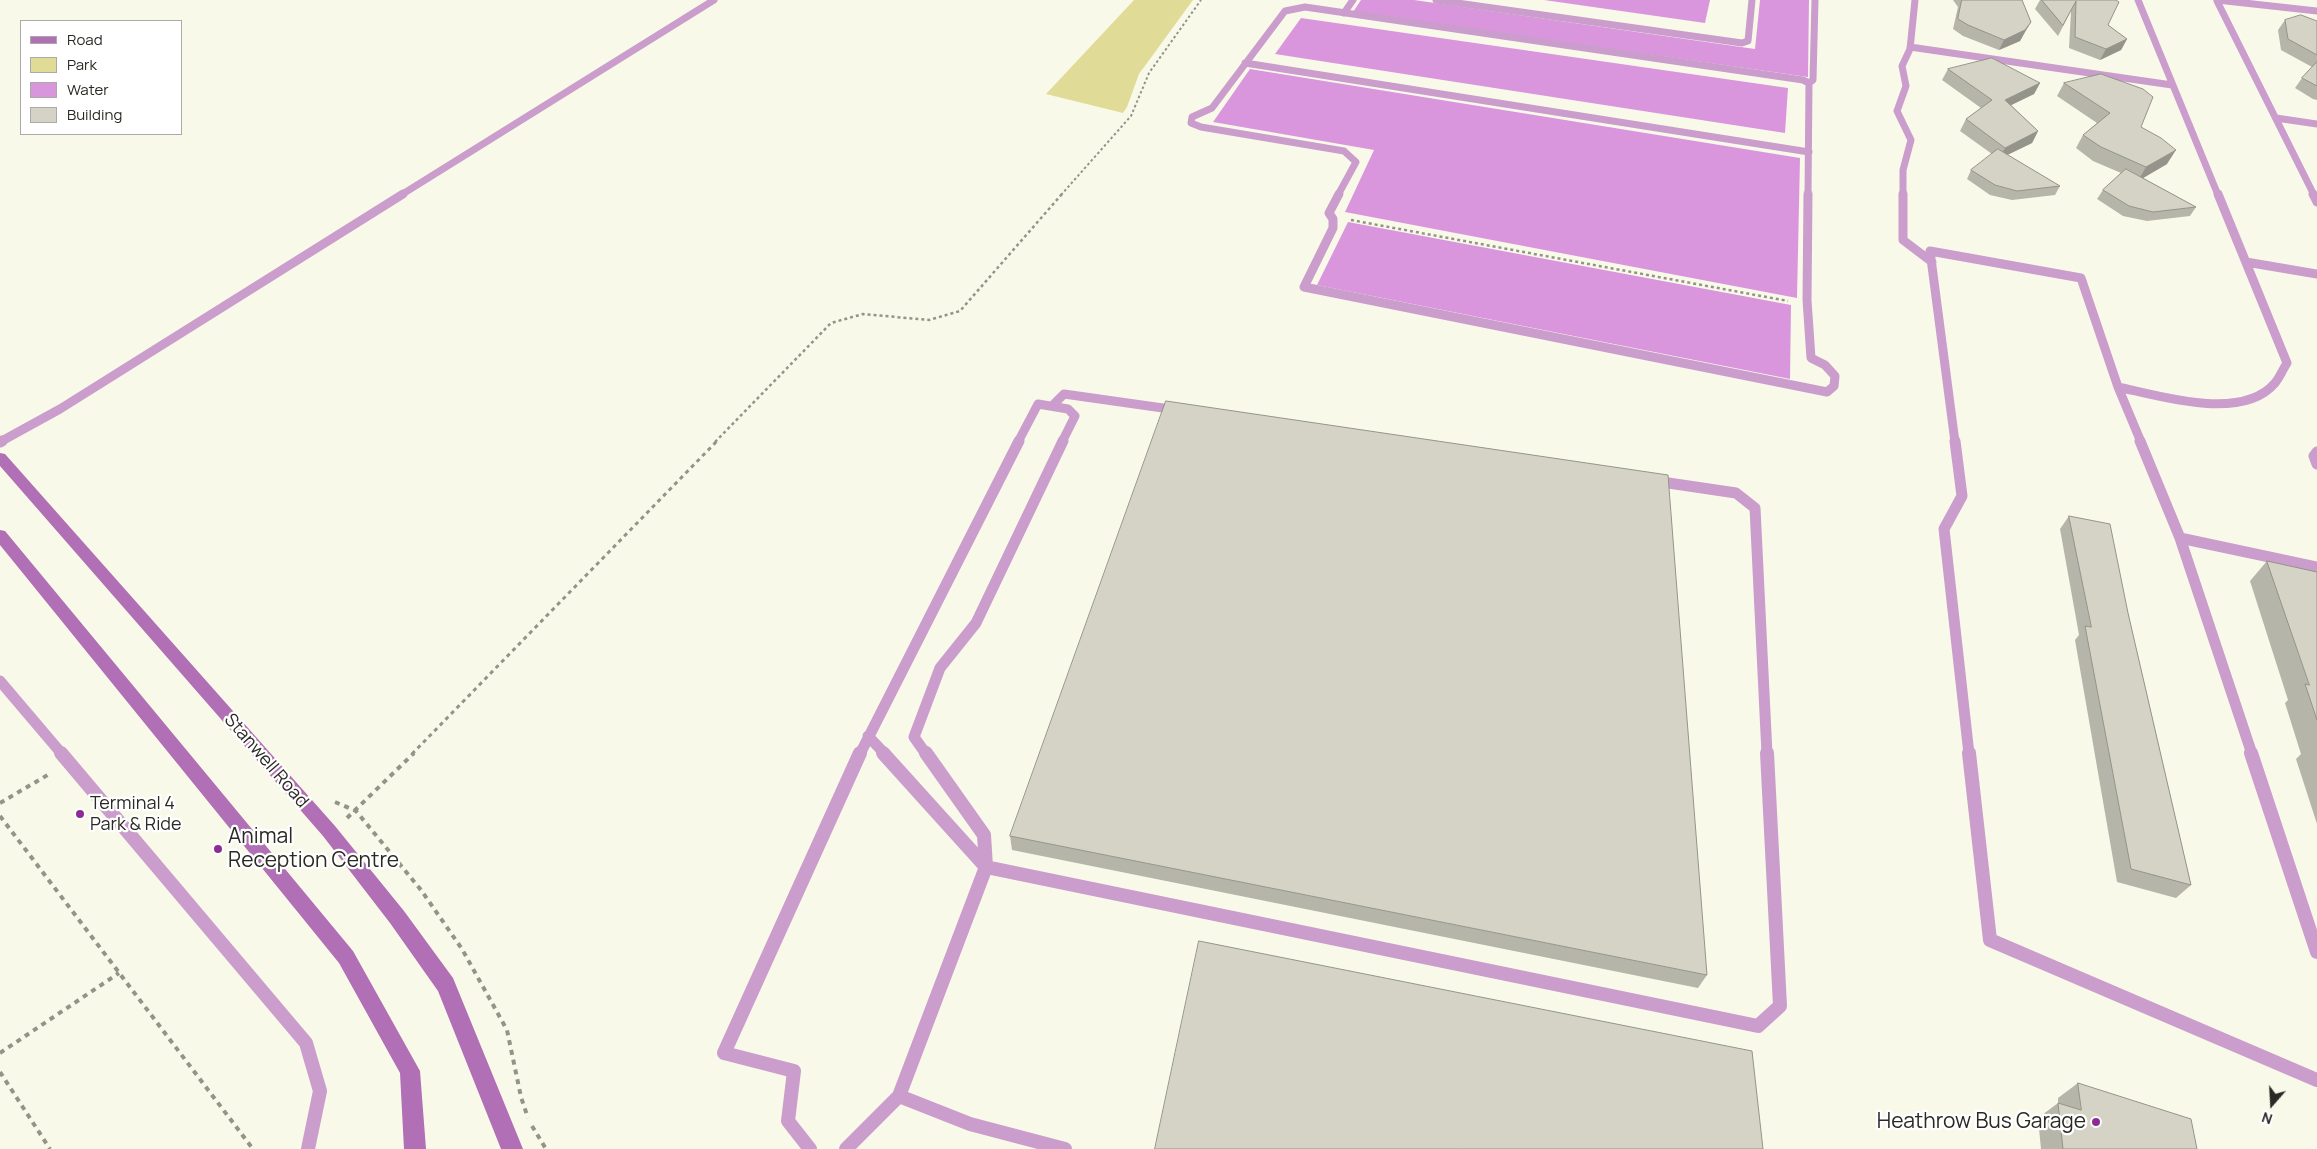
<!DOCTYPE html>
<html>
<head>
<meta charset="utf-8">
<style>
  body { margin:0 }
  #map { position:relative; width:2317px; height:1149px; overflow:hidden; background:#f9f9ea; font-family:Manrope,sans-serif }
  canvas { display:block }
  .legend { position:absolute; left:20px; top:20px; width:162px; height:115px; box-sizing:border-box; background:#fff; border:1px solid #aaaaa7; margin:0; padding:6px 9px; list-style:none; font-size:15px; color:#2a2a24 }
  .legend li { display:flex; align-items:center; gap:10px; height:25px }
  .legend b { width:25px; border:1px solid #aaaaa7 }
  .north { position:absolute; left:2247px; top:1079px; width:50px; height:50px; -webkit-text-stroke:4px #fff; paint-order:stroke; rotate:199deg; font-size:14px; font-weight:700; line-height:20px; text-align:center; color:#2a2a24 }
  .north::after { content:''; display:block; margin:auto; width:18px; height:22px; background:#2a2a24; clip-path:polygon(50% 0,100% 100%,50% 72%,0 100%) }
</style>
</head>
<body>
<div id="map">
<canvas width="2317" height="1149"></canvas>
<ul class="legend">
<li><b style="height:6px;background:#b16fb5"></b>Road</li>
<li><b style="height:14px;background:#e0dc98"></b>Park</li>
<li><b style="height:14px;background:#da96dd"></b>Water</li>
<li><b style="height:14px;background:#d4d3c5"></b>Building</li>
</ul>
<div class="north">N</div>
</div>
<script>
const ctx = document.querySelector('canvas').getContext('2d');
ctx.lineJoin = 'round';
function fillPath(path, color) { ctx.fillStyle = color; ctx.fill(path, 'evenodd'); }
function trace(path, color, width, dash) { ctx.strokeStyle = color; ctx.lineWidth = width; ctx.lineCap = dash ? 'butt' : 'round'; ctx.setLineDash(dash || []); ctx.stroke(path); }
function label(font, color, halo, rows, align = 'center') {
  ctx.font = font + ' Manrope,sans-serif'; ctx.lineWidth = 4.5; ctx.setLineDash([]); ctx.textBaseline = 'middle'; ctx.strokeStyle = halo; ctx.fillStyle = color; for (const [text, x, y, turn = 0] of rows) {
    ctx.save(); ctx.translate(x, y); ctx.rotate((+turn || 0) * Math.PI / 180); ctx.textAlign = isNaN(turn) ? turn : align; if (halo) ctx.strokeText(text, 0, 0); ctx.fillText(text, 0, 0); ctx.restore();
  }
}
fillPath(new Path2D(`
  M1134,0h59l-54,74 -12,33 -4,6 -77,-19z`), '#e0dc98');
fillPath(new Path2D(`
  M1361,0h53l341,49 5,-49h49l-1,77 -455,-65z
  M1544,0h166l-5,23z
  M1301,18l487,70 -3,45 -510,-79z
  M1250,69l550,89 -3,140 -452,-86 29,-62 -161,-28z
  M1348,222l443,83 -1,74 -473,-94z`), '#da96dd');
trace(new Path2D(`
  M1061,195l70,-79 18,-43 52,-73`), '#939388', 2, [2.5, 2.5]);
trace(new Path2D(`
  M1351,220l437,81
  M715,442l116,-119 32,-9 66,6 31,-9 102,-117`), '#939388', 2.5, [3, 3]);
trace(new Path2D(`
  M412,754l305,-313`), '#939388', 3, [4, 4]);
trace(new Path2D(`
  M335,802l21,9 65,79 41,59 45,81 14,67 7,21
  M0,803l51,-30
  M0,816l253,333
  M347,818l67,-65
  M0,1053l119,-80
  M0,1072l50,77
  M532,1126l14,23`), '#939388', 4, [5, 5]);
trace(new Path2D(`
  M1436,0l306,43 6,-2 4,-41
  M2138,0l80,195
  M2217,0l100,11
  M2217,1l97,194
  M1344,13l9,-13
  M1910,47l262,38
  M1245,63l564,89
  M1809,83l4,-3 2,-80
  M2276,118l41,6
  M401,195l313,-195
  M1338,195l18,-33 -12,-11 -143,-24 -10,-4 1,-6 20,-9 73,-97 20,-4 498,73 6,3 -1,112
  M1903,195v-25l8,-30 -14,-29 9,-25 -4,-20 8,-17 5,-49`), '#ca9dcc', 7);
trace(new Path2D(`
  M1339,194l-10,19 4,6v9l-29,59 523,105 7,-6 1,-10 -10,-11 -14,-7 -4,-58 1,-106
  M1903,194v46l29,22
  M2313,194l4,8
  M2246,262l71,12
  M2118,387c42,9 124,35 157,-4 5,-6 8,-14 12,-20l-69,-169
  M1052,406l12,-12 113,16
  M0,442l60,-33 343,-215
  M1018,442l20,-38 30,5 7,7 -13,26
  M1955,442l-25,-191 151,27 37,109 23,55`), '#ca9dcc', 9);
trace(new Path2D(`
  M1955,441l7,55 -18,33 25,225
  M2140,441l40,97 72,216
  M0,442l2,-1
  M2317,452l-3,4 3,8
  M1655,481l81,12 19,15 12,246
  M2180,538l137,29
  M0,681l62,73
  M868,736l17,18
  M860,754l159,-313
  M926,754l-12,-17 26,-69 36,-45 87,-182`), '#ca9dcc', 11);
trace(new Path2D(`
  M61,753l245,290 14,48 -12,58
  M883,753l103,114 772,159 22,-20 -13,-253
  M1969,753l21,187 327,140
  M2251,753l66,199
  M899,1096l71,28 95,25
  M810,1149l-22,-28 6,-50 -70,-18 136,-300
  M846,1149l53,-53 87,-229 -2,-32 -58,-82`), '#ca9dcc', 14);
fillPath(new Path2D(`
  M0,453l5,1 330,372 69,85 49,67 70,171h-22l-63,-158 -48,-68 -67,-87 -323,-370z
  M0,530l5,1 348,420 67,120 6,78h-22l-4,-76 -61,-110 -339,-418z`), '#b16fb5');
fillPath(new Path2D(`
  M1953,0h69l9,22 -6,10 -5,9 -21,9 -36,-14 -10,-7 5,-22z
  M2040,0h76l-8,25 19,14 -6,11 -21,10 -31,-12 2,-37 -13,25 -23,-27z
  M2285,20l32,1v79l-4,-1 -18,-11 7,-10 10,-11 -31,-17 -3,-20z
  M1948,69l92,14 -6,11 -23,11 27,26 -6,12 -25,12 53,31 -5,9 -43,5 -22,-5 -23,-16 4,-9 21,-16 -32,-23 6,-12 15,-11 -39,-28z
  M2064,83l77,44 26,37 -24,14 53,29 -6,9 -43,5 -24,-5 -26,-17 6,-9 18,-17 -28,-12 -17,-13 7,-13 14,-12 -40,-27z
  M2069,516l59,97 63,272 -15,13 -59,-16 -42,-242 4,-5 -19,-106z
  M2267,561l50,11v252l-21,-65 5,-5 -16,-51 3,-3 -38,-119z
  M1010,836l697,139 -9,13 -686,-138z
  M2078,1083l119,66h-156l-3,-31 20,-15v-5z`), '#b6b5a9');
fillPath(new Path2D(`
  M2031,22l-6,10 -5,9 -21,9 5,-10z
  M2127,39l-6,11 -21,10 6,-11z
  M2040,83l-6,11 -35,17 6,-11z
  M2038,131l-6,12 -33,16 6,-11z
  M2176,150l-9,14 -29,17 8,-14z`), '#94948a');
const building = new Path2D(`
  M1962,0h60l9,22 -6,8 -21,10 -36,-15 -10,-6z
  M2042,0h74l3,2 -11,23 19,14 -21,10 -31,-12 1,-36 -13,24z
  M2301,15l16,6v34l-29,-16 -3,-19z
  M1992,58l48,25 -35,17 33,31 -33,17 -39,-29 26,-19 -44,-31z
  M2317,62v24l-15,-8z
  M2101,74l42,15 10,8 -12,30 20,11 15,12 -30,17 -45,-20 -18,-12 27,-22 -46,-30z
  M1998,149l62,37 -43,5 -22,-6 -24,-15z
  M2126,169l70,38 -43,5 -24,-6 -26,-16z
  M1166,401l502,74 39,500 -697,-139z
  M2069,516l41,8 18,89 63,272 -60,-16 -46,-243 6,1z
  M2267,561l50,11v148l-12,-36 4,1z
  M1199,941l553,110 11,98h-608z
  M2078,1083l113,36 6,30h-134l-5,-46 23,7z`);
fillPath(building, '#d4d3c5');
trace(building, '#94948a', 1);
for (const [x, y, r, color] of [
  [80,814,5,"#8d2c94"],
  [218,849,5,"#8d2c94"],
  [2096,1122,5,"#8d2c94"]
]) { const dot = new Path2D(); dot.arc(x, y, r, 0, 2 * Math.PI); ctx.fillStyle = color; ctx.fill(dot); trace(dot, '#fff', 2); }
label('18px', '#2a2a24', '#fff', [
  ["Stanwell Road",266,761,49]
]);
label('18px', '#2a2a24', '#fff', [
  ["Terminal 4",90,804],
  ["Park & Ride",90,825]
], 'left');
label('21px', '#2a2a24', '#fff', [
  ["Animal",228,837],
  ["Reception Centre",228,861],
  ["Heathrow Bus Garage",2086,1122,"right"]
], 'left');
</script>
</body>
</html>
